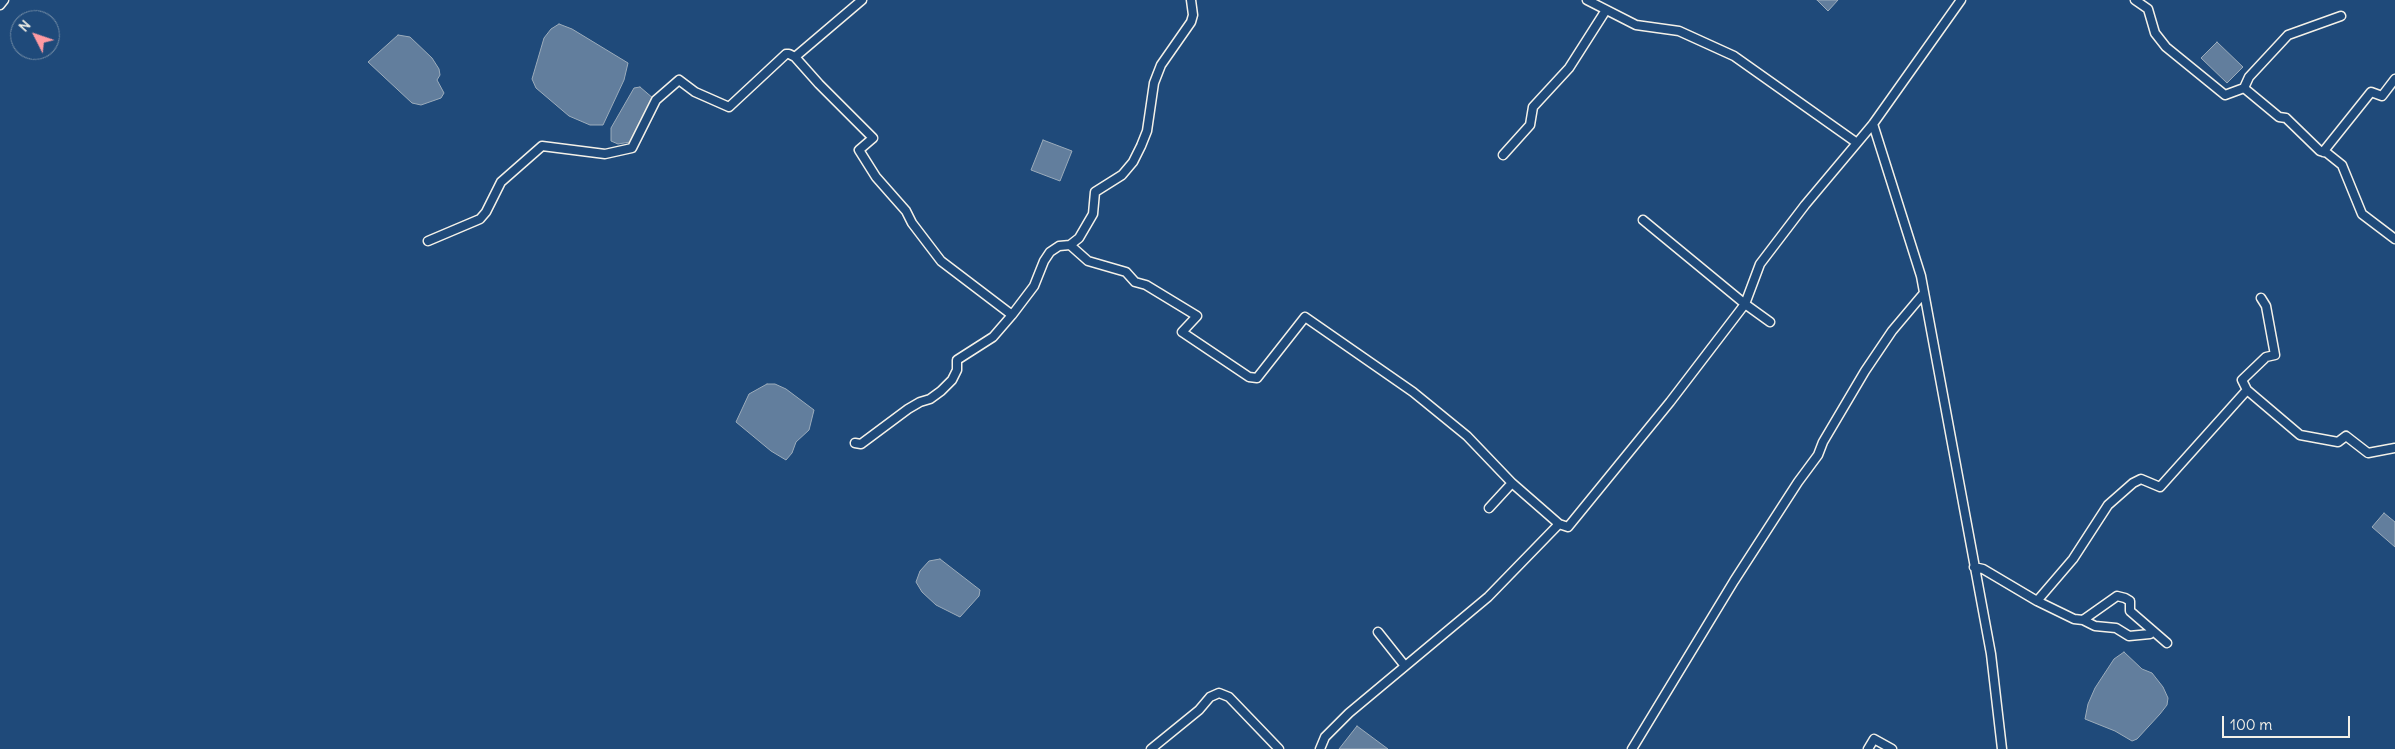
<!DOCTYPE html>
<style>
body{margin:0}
#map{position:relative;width:2395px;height:749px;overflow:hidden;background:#1f4a7a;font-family:Delius,sans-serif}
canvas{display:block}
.north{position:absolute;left:10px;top:10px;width:50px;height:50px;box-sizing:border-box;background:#1f4a7a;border:1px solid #748da6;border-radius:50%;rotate:311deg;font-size:14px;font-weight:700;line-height:20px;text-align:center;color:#f4f1e8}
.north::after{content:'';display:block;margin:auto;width:18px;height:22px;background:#ff9aa2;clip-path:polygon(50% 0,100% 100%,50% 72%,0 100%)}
.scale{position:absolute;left:2222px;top:716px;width:128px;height:22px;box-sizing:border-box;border:2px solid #f4f1e8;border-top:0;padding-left:6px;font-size:15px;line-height:18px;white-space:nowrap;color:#f4f1e8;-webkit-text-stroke:4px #1f4a7a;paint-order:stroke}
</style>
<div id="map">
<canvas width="2395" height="749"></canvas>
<div class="north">N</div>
<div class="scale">100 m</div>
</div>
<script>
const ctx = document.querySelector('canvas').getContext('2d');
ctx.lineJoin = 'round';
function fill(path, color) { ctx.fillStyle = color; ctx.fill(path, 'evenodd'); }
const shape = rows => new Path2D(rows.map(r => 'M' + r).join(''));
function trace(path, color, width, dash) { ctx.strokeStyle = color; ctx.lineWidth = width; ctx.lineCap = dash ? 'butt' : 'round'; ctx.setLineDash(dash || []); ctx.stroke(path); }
const water = shape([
 [1817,0,1838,0,1828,11,1817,0],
 [559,24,572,29,628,63,624,80,603,125,590,125,569,116,536,88,532,79,544,38,551,29,559,24],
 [398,35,410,37,432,58,439,69,440,75,437,80,444,93,441,98,421,105,412,103,368,62,398,35],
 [2217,42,2243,67,2227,83,2201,58,2217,42],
 [640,87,654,99,630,142,618,144,611,141,611,128,634,88,640,87],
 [1043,140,1072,151,1060,181,1031,170,1043,140],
 [767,384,775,384,786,389,814,410,809,430,796,442,792,453,786,460,771,451,736,422,749,394,767,384],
 [2384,513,2395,522,2395,547,2372,527,2384,513],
 [940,559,980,590,979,596,960,617,936,605,922,592,916,582,920,571,929,561,940,559],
 [2124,652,2142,669,2152,673,2163,687,2168,698,2167,705,2160,714,2137,739,2132,741,2115,731,2085,719,2088,704,2095,688,2114,659,2124,652],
 [1357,726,1388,749,1339,749,1357,726]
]);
fill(water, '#627e9d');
trace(water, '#9cacbb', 1);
const street = shape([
 [1587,0,1636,25,1679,31,1734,56,1857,143],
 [2135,0,2148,9,2155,33,2166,47,2225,95,2244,88,2279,117,2286,118,2320,151,2327,153,2342,165,2362,214,2395,239],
 [0,5,4,0],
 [795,57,862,0],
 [2244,88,2249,77,2288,35,2341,16],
 [1873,124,1921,276,1991,654,2002,749],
 [2323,152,2371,92,2382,96,2395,79],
 [1503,155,1530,125,1533,107,1569,68,1606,10],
 [1643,220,1745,304,1770,322],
 [428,241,480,219,486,212,501,182,542,146,605,154,632,148,656,100,679,80,695,92,729,107,786,54,789,54,795,57,819,84,873,138,859,150,876,177,906,211,912,223,941,261,1012,315],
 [1070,245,1088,261,1126,272,1135,282,1146,285,1197,316,1182,332,1249,377,1257,378,1305,317,1413,392,1467,436,1512,483,1559,524,1568,527,1670,402,1745,304,1760,264,1805,205,1873,124,1961,0],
 [2247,390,2300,435,2338,442,2346,436,2368,453,2395,448],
 [855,443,861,444,908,409,920,402,930,399,941,391,952,380,957,370,957,360,993,337,1012,315,1034,286,1044,261,1050,252,1059,246,1070,245,1079,238,1093,214,1095,192,1122,175,1133,162,1141,146,1147,131,1154,83,1161,65,1191,22,1193,15,1191,0],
 [1489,508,1512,483],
 [1974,567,1983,569,2037,601,2073,559,2108,505,2133,483,2141,479,2160,487,2247,390,2242,380,2266,357,2275,355,2266,306,2261,298],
 [2037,601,2074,619,2083,620,2117,596,2125,598,2130,601,2130,611,2167,643],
 [2083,620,2095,626,2116,628,2129,636,2150,634,2152,631],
 [1378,632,1405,666],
 [1151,749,1199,710,1210,697,1219,693,1229,697,1279,749],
 [1320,749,1325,737,1349,713,1488,597,1559,524],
 [1632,749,1734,581,1798,482,1818,455,1823,442,1865,371,1892,331,1924,293],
 [1868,749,1874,739,1892,749]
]);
trace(street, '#f4f1e8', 11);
trace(street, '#1f4a7a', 8);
</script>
